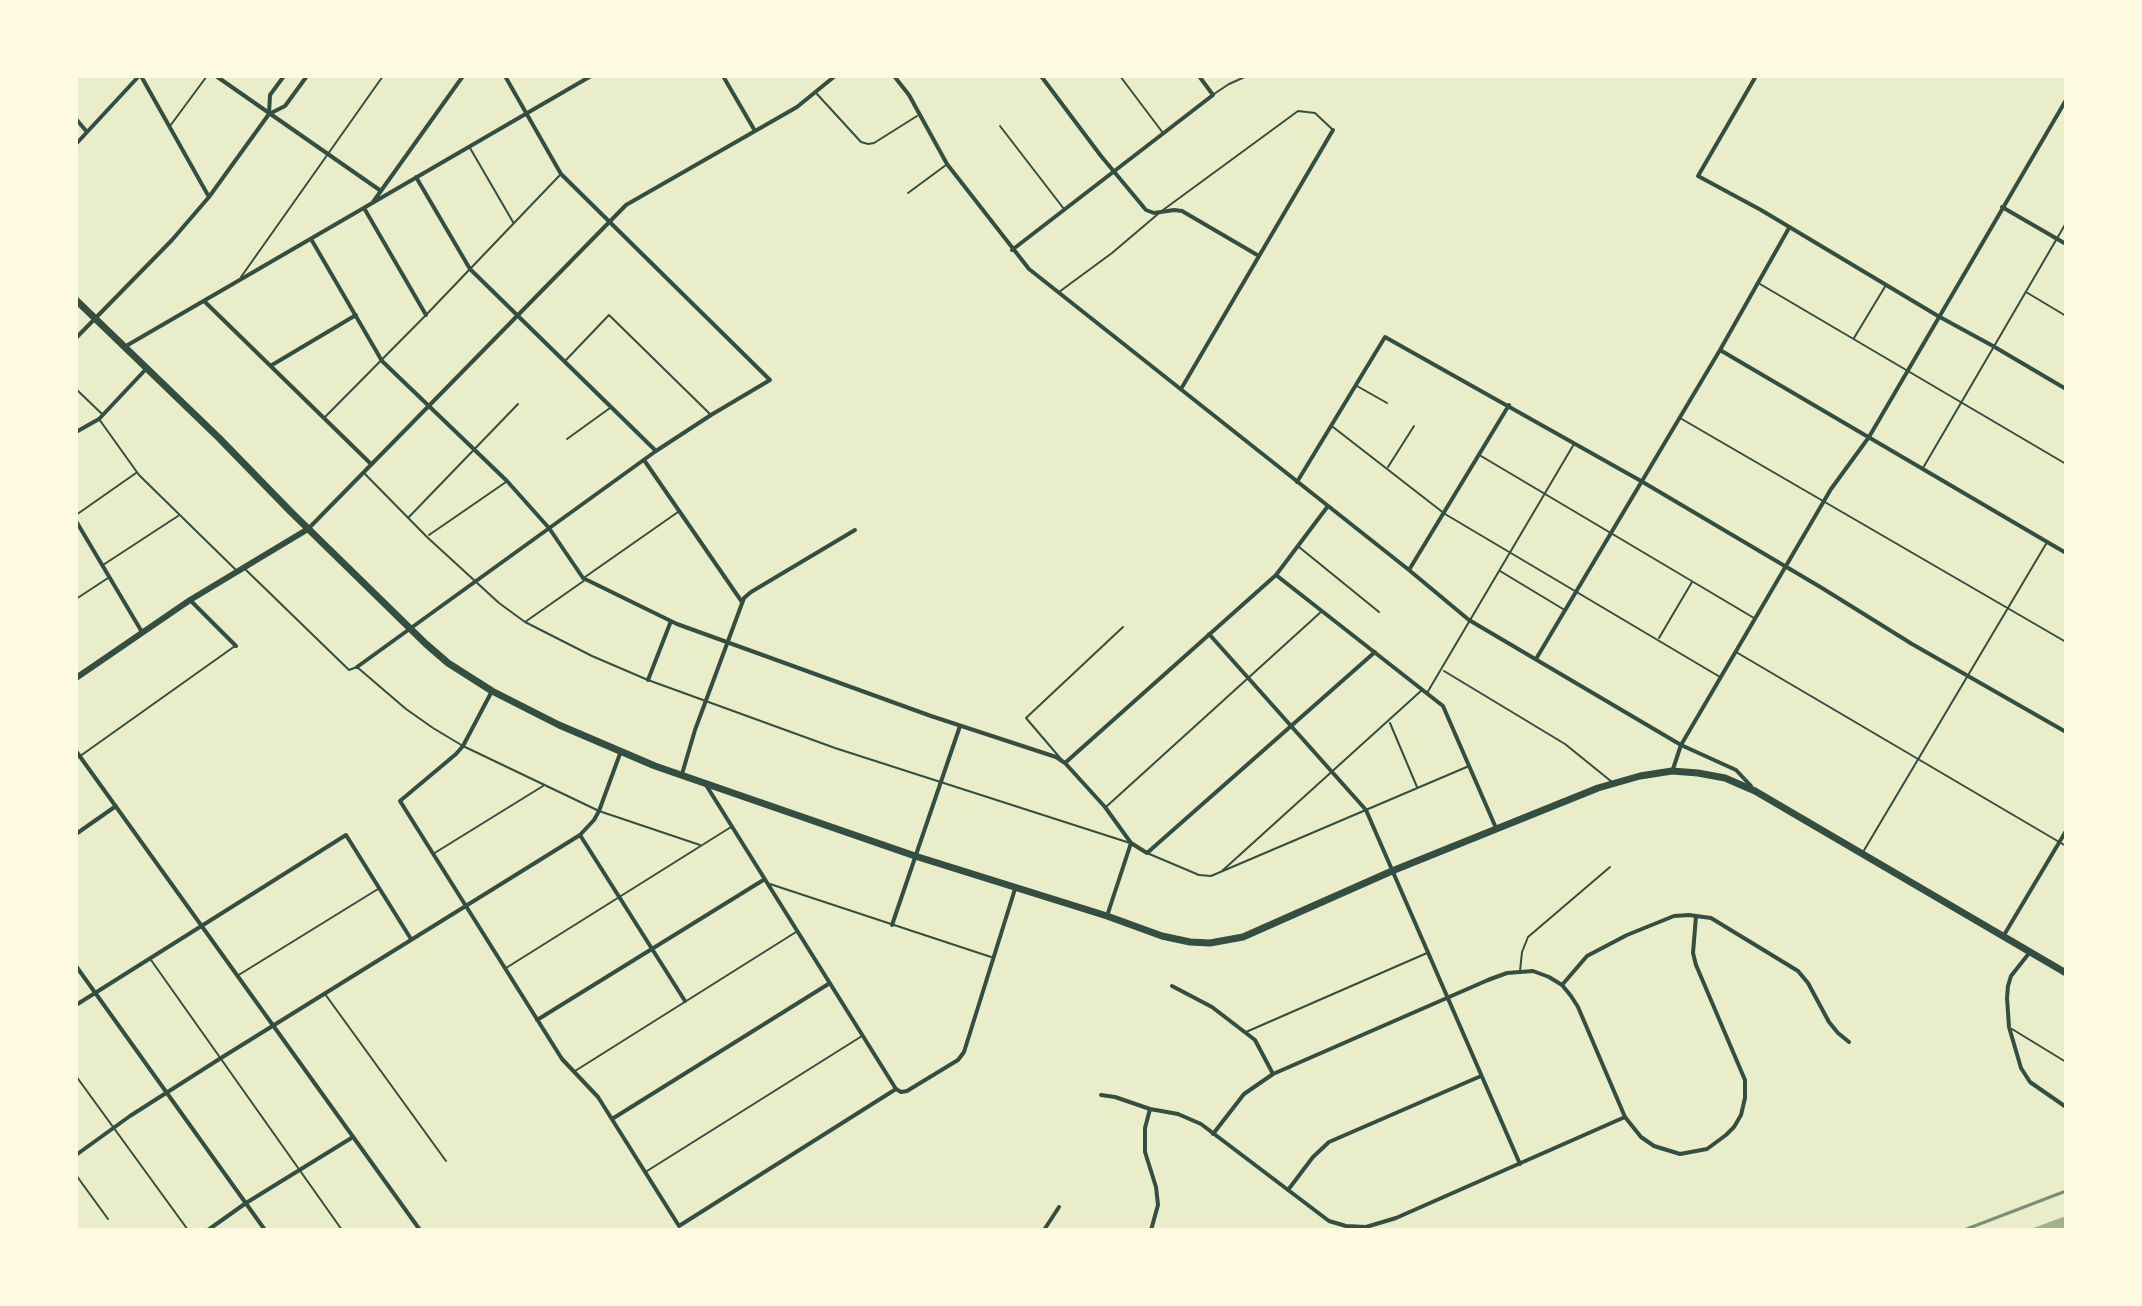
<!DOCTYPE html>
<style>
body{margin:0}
#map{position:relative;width:2142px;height:1306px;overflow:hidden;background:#e9edc9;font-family:"Titillium Web",sans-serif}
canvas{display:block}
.frame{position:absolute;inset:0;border:78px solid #fefae0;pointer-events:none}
</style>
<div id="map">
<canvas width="2142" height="1306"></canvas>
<div class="frame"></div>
</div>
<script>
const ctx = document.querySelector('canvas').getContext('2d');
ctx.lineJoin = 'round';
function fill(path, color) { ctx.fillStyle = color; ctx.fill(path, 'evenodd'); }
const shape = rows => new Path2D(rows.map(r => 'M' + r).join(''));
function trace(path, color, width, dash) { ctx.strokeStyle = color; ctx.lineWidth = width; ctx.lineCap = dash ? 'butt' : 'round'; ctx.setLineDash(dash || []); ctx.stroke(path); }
fill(shape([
 [2066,1216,2066,1230,2028,1230]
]), '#a3b18a');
trace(shape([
 [1120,76,1163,133],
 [817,94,861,142,868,144,874,143,917,116],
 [1214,94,1229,84,1247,76],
 [170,126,207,76],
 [1000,126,1064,209],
 [470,148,513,222],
 [908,193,946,165],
 [1163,210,1298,111,1315,113,1333,130],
 [241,277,383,76],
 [1760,284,2066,464],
 [1059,292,1112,253,1158,214],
 [2026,292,2066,316],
 [1854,338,1886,285],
 [565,361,609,315,710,414],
 [1357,386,1387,403],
 [76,389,102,414],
 [325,417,426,315,560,175],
 [1680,418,2066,642],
 [99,419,139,475,236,570],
 [1333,427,1445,514,1720,677],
 [567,439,610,408],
 [1481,456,1754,618],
 [1388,467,1414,426],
 [1923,468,2066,223],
 [363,472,427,537,499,603,525,622,592,656,648,680,835,748,1130,843],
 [76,515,136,473],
 [408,518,518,404],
 [429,535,506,482],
 [1299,547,1379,612],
 [103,565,178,516],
 [246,570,349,670,357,667,406,709,433,728,463,746,599,811,700,845],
 [1500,571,1563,609],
 [585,577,678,512],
 [76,599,108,578],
 [525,622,585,580],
 [1659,638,1692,582],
 [1736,652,2066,846],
 [1444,671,1565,744,1612,782],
 [1427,693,1574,444],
 [1390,723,1417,787],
 [76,759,235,646],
 [1061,759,1026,718,1123,627],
 [1107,806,1322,611],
 [1863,852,2046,544],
 [1147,853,1199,875,1211,876,1469,766],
 [433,854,543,786],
 [1222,871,1422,690],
 [770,884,991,957],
 [151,960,342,1230],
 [506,968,731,827],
 [1520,971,1522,952,1528,937,1610,867],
 [237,976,378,889],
 [325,994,446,1161],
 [2012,1029,2066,1062],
 [1246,1032,1427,953],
 [575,1071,796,932],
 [76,1076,188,1230],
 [647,1171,862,1036],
 [76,1175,108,1219]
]), '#344e41', 2);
trace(shape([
 [141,76,209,197],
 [216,76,381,191],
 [723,76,755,131],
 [894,76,909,95,947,164,1029,269,1409,570,1469,620,1681,745,1736,770,1751,786],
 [1041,76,1101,156,1146,210,1154,213,1174,210,1182,211,1259,256],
 [1756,76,1698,176,1761,210,1938,316,1993,346,2066,389],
 [269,114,270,95,284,76],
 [76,119,87,132],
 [76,144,139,76],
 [416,177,470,269,656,451],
 [373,202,463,76],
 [2002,207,2066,244],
 [364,208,426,315],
 [311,239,382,361,507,481,549,528,583,578,677,624,931,716,1056,757,1065,763,1105,807,1131,843,1147,853,1375,652],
 [1012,250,1213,95,1199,76],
 [204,301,371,464],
 [76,338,172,240,209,197,269,114,285,106,307,76],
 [126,346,591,76],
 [1720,350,2066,553],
 [272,365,356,315],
 [1181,389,1333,130],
 [76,432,99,419,147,368],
 [644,460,742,602],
 [1297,482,1385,337,1641,481,1822,588,1912,644,2066,732],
 [76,521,142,632],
 [308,529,626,205,797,107,835,76],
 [1409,570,1509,405],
 [1276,575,1443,706,1496,828],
 [190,600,236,646],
 [1209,634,1366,810,1520,1164],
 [1536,659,1720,350,1789,228],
 [357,667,656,451,711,415,770,380,561,174,505,76],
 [648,680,671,621],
 [492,691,463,746,456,754,400,801,562,1059,598,1097,679,1226,896,1089,901,1092,907,1091,958,1060,964,1052,1015,889],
 [76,751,420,1230],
 [1065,763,1276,575,1328,506],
 [1673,769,1681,745,1831,489,1869,437,2066,100],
 [682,774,695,730,744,598,751,592,855,530],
 [706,785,896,1089],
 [76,834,116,806],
 [580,835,685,1001],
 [1107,916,1131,843],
 [892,925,960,726],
 [2004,935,2066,831],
 [2030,952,2011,976,2008,986,2007,998,2009,1027,2021,1068,2030,1082,2066,1107],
 [76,966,265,1230],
 [1562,985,1587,956,1627,935,1674,916,1689,915,1711,918,1798,971,1808,983,1829,1022,1838,1033,1849,1042],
 [1172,986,1212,1007,1255,1040,1273,1074],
 [76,1005,346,835,411,939],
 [537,1020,765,879],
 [1101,1095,1115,1097,1150,1109,1178,1114,1201,1124,1329,1221,1346,1226,1366,1227,1396,1218,1625,1117],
 [1150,1109,1145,1128,1145,1152,1156,1187,1158,1205,1151,1230],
 [612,1119,830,983],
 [1213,1134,1244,1094,1273,1074,1488,980,1507,973,1533,971,1549,977,1562,985,1571,996,1578,1007,1625,1117,1641,1137,1654,1146,1680,1154,1707,1149,1726,1135,1734,1127,1741,1115,1745,1098,1745,1080,1696,965,1693,953,1696,916],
 [76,1155,130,1116,221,1058,580,835,594,820,599,811,621,751],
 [1288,1190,1313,1157,1329,1142,1481,1076],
 [208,1230,246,1203,353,1137],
 [1044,1230,1059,1207]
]), '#344e41', 4);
trace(shape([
 [76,678,190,600,308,529]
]), '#344e41', 6);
trace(shape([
 [76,300,219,438,290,511,426,644,448,663,492,691,559,725,655,766,915,856,1107,916,1162,936,1190,942,1210,943,1243,937,1392,871,1598,788,1640,776,1672,771,1698,773,1725,778,1755,791,2066,973]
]), '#344e41', 7);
trace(shape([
 [1964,1230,2066,1191]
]), '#7c8e77', 3);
</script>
